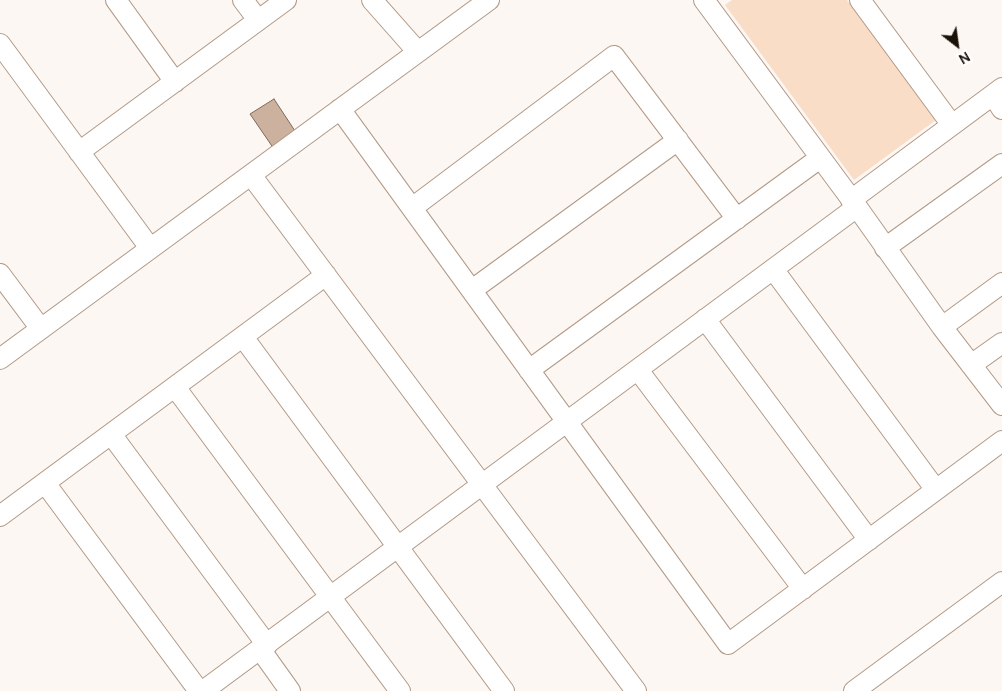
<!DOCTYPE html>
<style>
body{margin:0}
#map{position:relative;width:1002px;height:691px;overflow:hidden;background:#fdf7f3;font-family:Manrope,sans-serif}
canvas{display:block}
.north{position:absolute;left:932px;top:20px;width:50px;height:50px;-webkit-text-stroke:4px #fff;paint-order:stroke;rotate:150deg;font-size:14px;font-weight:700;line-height:20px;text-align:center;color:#1a1109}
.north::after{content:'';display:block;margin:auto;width:18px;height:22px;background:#1a1109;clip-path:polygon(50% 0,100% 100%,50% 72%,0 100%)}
</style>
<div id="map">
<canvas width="1002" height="691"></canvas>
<div class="north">N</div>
</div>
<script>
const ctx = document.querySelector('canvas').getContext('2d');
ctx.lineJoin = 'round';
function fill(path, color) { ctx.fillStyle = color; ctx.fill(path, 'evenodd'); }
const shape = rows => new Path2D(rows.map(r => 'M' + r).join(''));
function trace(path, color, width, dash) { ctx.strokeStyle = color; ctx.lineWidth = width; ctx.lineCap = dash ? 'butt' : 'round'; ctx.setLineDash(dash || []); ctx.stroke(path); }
fill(shape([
 [732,0,847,0,936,120,854,180,725,5]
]), '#f9ddc7');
const building = shape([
 [274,99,297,134,274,149,250,114,274,99]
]);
fill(building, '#ccb29e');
trace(building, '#806856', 1);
const street = shape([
 [116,0,175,82],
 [243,0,258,20],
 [372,0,418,52],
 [704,0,857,207,942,327,1002,405],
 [860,0,952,125],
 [0,44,150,248],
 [993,95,1002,109],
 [340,109,728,644,1002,441],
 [79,152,286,0],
 [251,175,636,691],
 [851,200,1002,88],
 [412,208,614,56,737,219],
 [885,248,1002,164],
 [773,269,936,490],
 [0,274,41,329],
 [472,290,678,140],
 [705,319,869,540],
 [942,327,1002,283],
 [243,337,504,691],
 [0,359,489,0],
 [971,365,1002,343],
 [529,370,820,158],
 [638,370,803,589],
 [175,387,400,691],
 [111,434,267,645],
 [45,483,199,691],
 [0,516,326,275],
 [260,649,290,691],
 [203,691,857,207],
 [854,691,1002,582]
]);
trace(street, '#b29986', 22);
trace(street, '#fff', 20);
</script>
